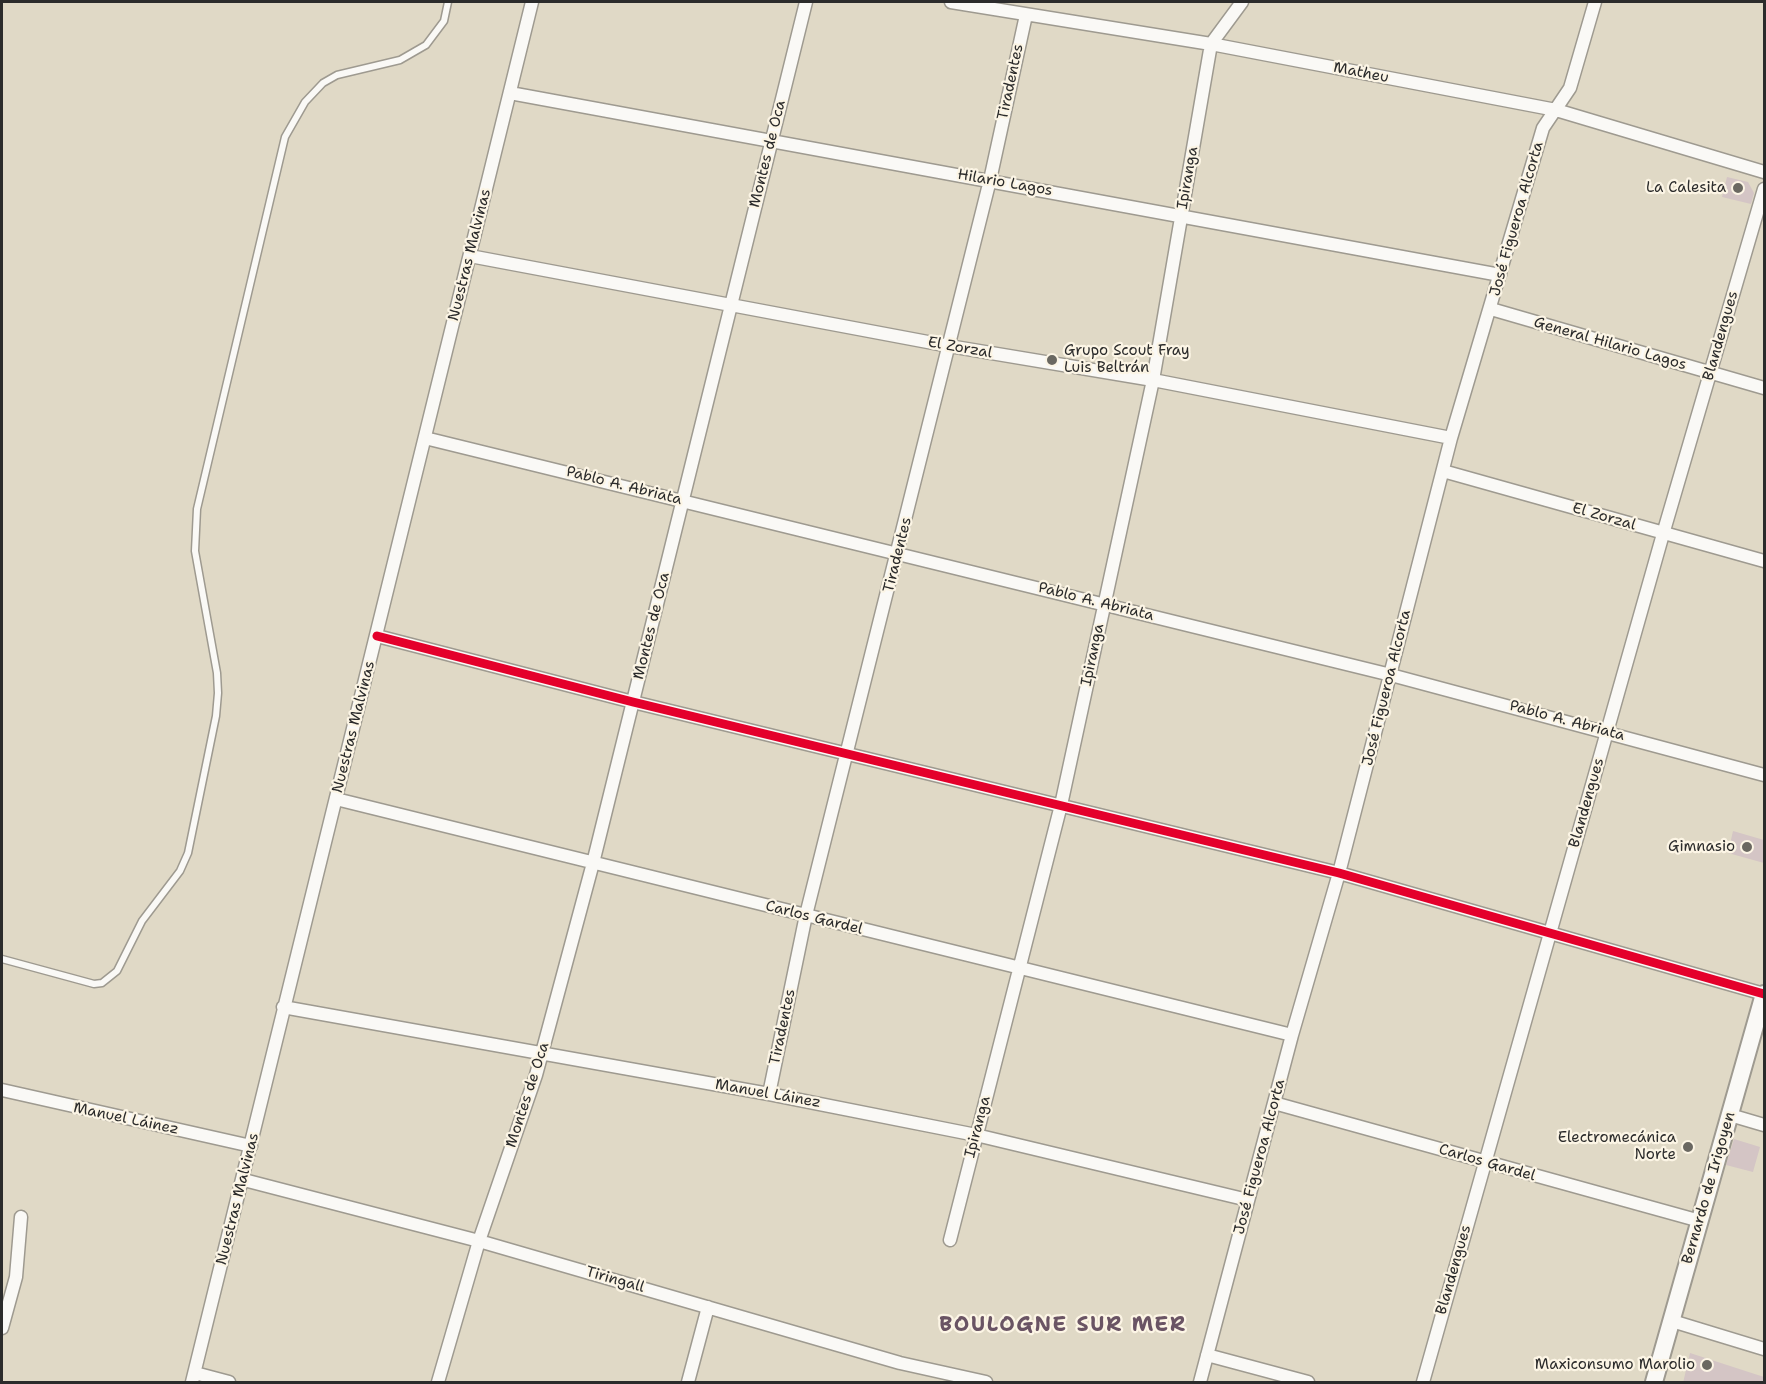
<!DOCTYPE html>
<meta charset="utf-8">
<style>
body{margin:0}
#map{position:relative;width:1766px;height:1384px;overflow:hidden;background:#e0d9c6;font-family:"Shantell Sans",sans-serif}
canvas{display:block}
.frame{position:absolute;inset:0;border:3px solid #2b2b2b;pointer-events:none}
</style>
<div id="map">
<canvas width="1766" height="1384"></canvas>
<div class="frame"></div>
</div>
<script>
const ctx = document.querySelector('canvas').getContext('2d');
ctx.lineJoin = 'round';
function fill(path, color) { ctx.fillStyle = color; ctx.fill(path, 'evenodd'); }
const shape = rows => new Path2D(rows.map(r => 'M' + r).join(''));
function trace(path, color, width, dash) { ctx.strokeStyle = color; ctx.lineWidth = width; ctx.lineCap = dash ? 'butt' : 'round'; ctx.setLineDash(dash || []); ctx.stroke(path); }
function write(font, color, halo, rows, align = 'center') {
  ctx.font = font + ' "Shantell Sans",sans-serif'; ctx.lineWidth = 4.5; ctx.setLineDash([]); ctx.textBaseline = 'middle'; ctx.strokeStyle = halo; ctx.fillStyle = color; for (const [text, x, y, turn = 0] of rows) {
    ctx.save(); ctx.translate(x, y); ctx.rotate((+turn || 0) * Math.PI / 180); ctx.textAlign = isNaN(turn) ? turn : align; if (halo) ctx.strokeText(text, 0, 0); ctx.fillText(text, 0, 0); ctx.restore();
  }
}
fill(shape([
 [1727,177,1748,182,1754,193,1751,204,1722,197],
 [1733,831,1764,840,1764,863,1728,853],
 [1734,1139,1760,1147,1753,1172,1726,1165],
 [1690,1353,1764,1377,1764,1383,1683,1383]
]), '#d4c5c5');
const service = shape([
 [2,959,94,984,102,983,117,971,142,921,180,871,188,853,216,716,218,693,217,673,195,551,197,509,285,137,305,102,323,83,337,75,400,60,426,45,444,21,448,2]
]);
const minor = shape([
 [951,2,1211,44,1556,110,1764,172],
 [510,93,1500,275],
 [470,256,949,346,1153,380,1451,438],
 [1491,309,1764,388],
 [425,438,1391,675,1764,775],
 [1443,471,1764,561],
 [377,636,633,702,1339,873,1764,994],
 [336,799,1292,1035],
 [283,1007,769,1094,976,1135,1248,1200],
 [2,1090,251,1146],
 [769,1094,806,915,990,180,1026,15],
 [1274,1103,1700,1221],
 [1730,1115,1764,1125],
 [244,1180,479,1241,900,1363,986,1382],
 [950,1240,1061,805,1153,380,1211,44,1242,2],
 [1672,1321,1764,1349],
 [2,1328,16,1277,21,1217],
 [1207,1355,1308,1382],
 [195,1373,229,1382],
 [192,1382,532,2],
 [438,1382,479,1241,536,1075,593,863,806,2],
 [688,1382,708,1307],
 [1200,1382,1292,1035,1339,873,1451,438,1543,128,1570,88,1595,2],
 [1423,1382,1663,534,1764,189]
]);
const tertiary = shape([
 [1654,1382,1764,994]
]);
trace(service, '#9e9a90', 9);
trace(minor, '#9e9a90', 15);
trace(tertiary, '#9e9a90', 20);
trace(service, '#faf9f6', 6);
trace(minor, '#faf9f6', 12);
trace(tertiary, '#faf9f6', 16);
trace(shape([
 [377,636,633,702,1339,873,1764,994]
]), '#e4002b', 9);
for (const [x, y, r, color] of [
 [1738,188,6,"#6a6861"],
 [1052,360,6,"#6a6861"],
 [1747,847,6,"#6a6861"],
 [1688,1147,6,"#6a6861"],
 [1707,1365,6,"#6a6861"]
]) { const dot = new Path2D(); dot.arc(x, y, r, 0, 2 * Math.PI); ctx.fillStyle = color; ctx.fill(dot); trace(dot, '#fcf5e5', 2); }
write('15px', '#2b2b2b', '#fcf5e5', [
 ["Matheu",1361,73,11],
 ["Tiradentes",1011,82,-78],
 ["Montes de Oca",768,154,-76],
 ["Ipiranga",1188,178,-80],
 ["Hilario Lagos",1005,183,10],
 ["José Figueroa Alcorta",1517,219,-74],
 ["Nuestras Malvinas",470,255,-76],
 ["Blandengues",1721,336,-74],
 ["General Hilario Lagos",1610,344,16],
 ["El Zorzal",960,348,10],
 ["Pablo A. Abriata",624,486,14],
 ["El Zorzal",1604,517,16],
 ["Tiradentes",898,555,-76],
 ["Pablo A. Abriata",1096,602,14],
 ["Montes de Oca",652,626,-76],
 ["Ipiranga",1093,655,-78],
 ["José Figueroa Alcorta",1387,688,-76],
 ["Pablo A. Abriata",1567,721,15],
 ["Nuestras Malvinas",354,727,-76],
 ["Blandengues",1587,803,-74],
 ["Carlos Gardel",814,918,14],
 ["Tiradentes",783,1027,-78],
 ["Manuel Láinez",768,1094,10],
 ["Montes de Oca",528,1095,-72],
 ["Manuel Láinez",126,1119,12],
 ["Ipiranga",978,1127,-75],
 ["José Figueroa Alcorta",1260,1157,-75],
 ["Carlos Gardel",1487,1163,16],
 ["Bernardo de Irigoyen",1709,1188,-74],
 ["Nuestras Malvinas",238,1199,-76],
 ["Blandengues",1454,1270,-74],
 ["Tiringall",615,1280,16]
]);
write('15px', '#2b2b2b', '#fcf5e5', [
 ["La Calesita",1726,188],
 ["Grupo Scout Fray",1064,351,"left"],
 ["Luis Beltrán",1064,368,"left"],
 ["Gimnasio",1735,847],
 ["Electromecánica",1676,1138],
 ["Norte",1676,1155],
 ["Maxiconsumo Marolio",1695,1365]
], 'right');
ctx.letterSpacing = '1.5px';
write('bold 21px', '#6a5464', '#fcf5e5', [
 ["BOULOGNE SUR MER",1063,1326]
]);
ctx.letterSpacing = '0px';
</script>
